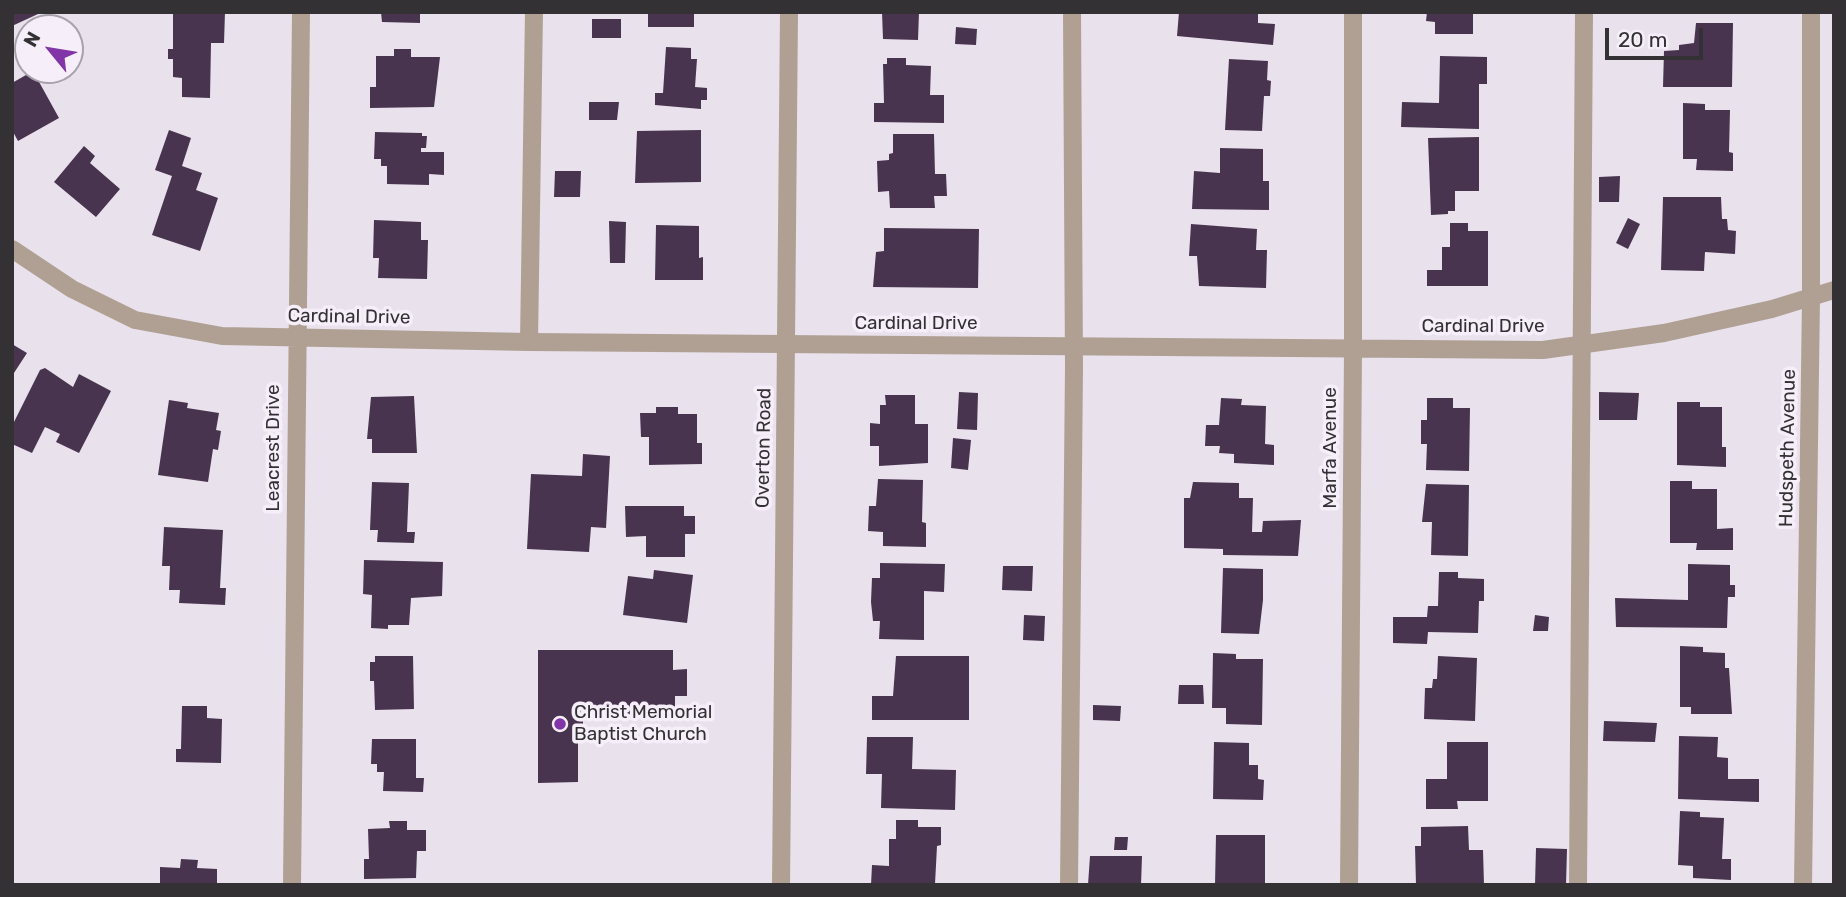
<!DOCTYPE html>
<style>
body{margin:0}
#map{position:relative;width:1846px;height:897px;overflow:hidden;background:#e9e1ec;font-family:Rubik,sans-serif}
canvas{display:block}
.frame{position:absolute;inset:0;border:14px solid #343135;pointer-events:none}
.north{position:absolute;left:14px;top:14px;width:70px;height:70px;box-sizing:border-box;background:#f6eef9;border:2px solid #a8a2ab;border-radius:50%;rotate:300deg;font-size:19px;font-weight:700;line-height:28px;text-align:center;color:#343135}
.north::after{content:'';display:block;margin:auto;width:24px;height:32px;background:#8135a6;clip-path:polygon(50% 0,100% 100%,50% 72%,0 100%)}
.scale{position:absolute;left:1605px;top:28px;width:98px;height:32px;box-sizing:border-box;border:4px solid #343135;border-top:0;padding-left:9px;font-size:21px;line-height:24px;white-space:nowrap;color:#343135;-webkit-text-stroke:5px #f6eef9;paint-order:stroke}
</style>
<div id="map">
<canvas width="1846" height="897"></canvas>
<div class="frame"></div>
<div class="north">N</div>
<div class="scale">20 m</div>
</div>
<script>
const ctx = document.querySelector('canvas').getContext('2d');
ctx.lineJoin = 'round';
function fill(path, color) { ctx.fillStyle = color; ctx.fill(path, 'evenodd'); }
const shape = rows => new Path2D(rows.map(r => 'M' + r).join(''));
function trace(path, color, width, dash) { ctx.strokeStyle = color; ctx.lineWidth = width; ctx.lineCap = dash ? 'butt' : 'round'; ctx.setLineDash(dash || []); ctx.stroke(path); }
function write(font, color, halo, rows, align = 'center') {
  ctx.font = font + ' Rubik,sans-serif'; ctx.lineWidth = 7; ctx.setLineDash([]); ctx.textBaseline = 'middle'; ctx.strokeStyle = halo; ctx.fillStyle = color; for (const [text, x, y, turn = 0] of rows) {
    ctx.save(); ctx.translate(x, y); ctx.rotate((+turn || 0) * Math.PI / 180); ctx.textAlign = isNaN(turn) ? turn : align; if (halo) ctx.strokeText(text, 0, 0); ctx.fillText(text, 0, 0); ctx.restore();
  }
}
fill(shape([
 [12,12,37,12,38,14,12,26],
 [173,12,225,12,224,43,211,43,210,98,182,97,182,78,173,77,173,59,168,59,168,49,173,49],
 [381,12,420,12,420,23,382,22],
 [648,12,694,12,694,27,648,27],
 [882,12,919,12,918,40,883,39],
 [1179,12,1258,12,1258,23,1275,24,1273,45,1177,36],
 [1427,12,1473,12,1473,34,1435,34,1435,22,1426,21],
 [592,19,621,19,621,38,592,38],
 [1696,23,1733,23,1732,87,1663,87,1664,51,1679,50,1679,45,1694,43],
 [956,27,977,29,976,45,955,44],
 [666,47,691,48,691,59,697,59,695,87,707,88,707,100,701,100,701,109,655,105,655,93,663,93],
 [394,49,411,49,411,57,440,57,434,107,370,108,370,87,376,87,376,56,394,56],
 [1440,56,1487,57,1487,84,1479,84,1479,129,1401,127,1402,102,1439,103],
 [887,58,906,58,906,65,931,66,930,95,944,95,944,123,874,122,874,103,884,103,883,64,887,64],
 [1229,59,1268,61,1267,80,1271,81,1270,96,1264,96,1262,131,1225,130],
 [33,71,59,118,18,141,12,130,12,83],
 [589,102,619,102,617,120,589,120],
 [1683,103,1705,104,1705,110,1730,110,1729,152,1733,153,1733,171,1696,170,1697,159,1683,159],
 [169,130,191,138,182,166,202,173,196,190,218,198,200,251,152,235,172,176,155,170],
 [701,130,701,182,635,183,637,131],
 [375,132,422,133,422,136,427,136,426,148,421,148,421,152,444,152,444,175,429,174,429,185,387,184,387,166,381,166,381,159,374,159],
 [893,134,934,134,935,174,946,174,947,196,934,196,935,208,890,208,889,191,878,192,877,161,889,160,889,154,893,153],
 [1479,137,1479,191,1455,191,1455,211,1448,211,1448,214,1431,215,1428,138],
 [84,146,95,156,90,163,120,189,96,217,54,182],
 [1220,148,1263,149,1263,181,1269,181,1269,210,1192,209,1194,171,1220,173],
 [555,171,581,171,580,197,554,197],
 [1620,176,1619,202,1599,202,1599,177],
 [1663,197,1721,197,1722,219,1727,219,1728,230,1736,231,1735,254,1705,252,1704,271,1661,270],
 [1628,218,1640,224,1628,249,1616,243],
 [374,220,421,222,421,240,428,240,427,279,378,278,379,258,373,258],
 [609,221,626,222,625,263,610,263],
 [1450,223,1468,223,1468,231,1488,231,1488,286,1427,286,1427,270,1442,270,1442,247,1450,247],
 [1191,224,1257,229,1256,250,1267,250,1266,288,1199,286,1197,256,1189,256],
 [656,225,699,226,699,258,703,257,703,280,655,280],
 [884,228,979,229,978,288,873,287,876,252,884,251],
 [12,344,27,353,12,376],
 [45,368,73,387,79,374,111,391,79,453,56,442,60,434,45,427,32,453,12,444,12,426,40,370],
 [959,392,978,393,977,430,957,429],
 [1599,392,1639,393,1637,420,1599,420],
 [885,395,915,395,915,424,928,424,928,463,879,466,879,446,870,446,870,423,880,424,880,405,886,405],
 [414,396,417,453,372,453,372,439,367,439,371,397],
 [1221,398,1242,399,1241,405,1266,406,1265,444,1274,445,1274,465,1234,463,1234,454,1219,453,1220,446,1205,446,1206,425,1219,425],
 [1427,398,1453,398,1453,408,1470,408,1469,471,1426,470,1427,444,1421,444,1421,420,1427,420],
 [169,400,188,403,187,408,219,413,216,430,221,431,218,450,213,449,208,482,158,475],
 [1677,402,1700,402,1700,407,1722,407,1722,447,1726,447,1726,467,1677,465],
 [656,407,678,407,678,414,697,414,697,443,702,443,702,464,649,465,649,437,641,437,640,413,656,413],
 [953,438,971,440,968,470,951,468],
 [583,454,610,456,606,528,591,527,589,552,527,549,531,474,582,476],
 [878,479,923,480,922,522,926,523,926,547,883,546,883,532,868,531,869,506,876,506],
 [1670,481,1692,481,1692,489,1717,489,1717,529,1733,528,1733,550,1696,550,1697,543,1670,543],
 [372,482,409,483,407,532,415,532,414,543,377,542,378,530,370,530],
 [1193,482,1239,483,1239,498,1253,498,1252,532,1262,532,1263,521,1301,520,1298,556,1223,555,1223,549,1184,548,1184,498,1190,498],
 [1426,484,1469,485,1468,556,1431,555,1432,522,1422,522],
 [625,506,684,506,684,516,695,516,695,534,685,534,685,557,646,557,646,536,626,537],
 [164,527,223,530,220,588,226,588,225,605,179,603,180,590,169,590,170,566,162,566],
 [364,560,443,562,442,596,411,598,409,625,388,625,388,629,371,628,372,595,363,594],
 [880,563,945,564,944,592,924,591,924,640,879,639,880,621,873,621,871,602,872,578,880,578],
 [1688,564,1730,565,1730,585,1735,585,1735,597,1728,597,1727,628,1616,627,1615,598,1688,600],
 [1003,566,1033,566,1032,591,1002,590],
 [1223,568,1263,569,1263,600,1259,634,1221,633],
 [654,570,693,575,687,623,623,615,628,576,653,579],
 [1439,572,1458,572,1458,578,1484,579,1484,601,1479,601,1478,633,1428,632,1427,644,1393,643,1393,617,1427,617,1428,606,1438,606],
 [1024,615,1045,616,1044,641,1023,640],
 [1535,615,1549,617,1548,631,1533,631],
 [1680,646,1703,647,1703,652,1725,653,1725,668,1729,668,1732,714,1691,714,1691,707,1680,707],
 [538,650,673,650,673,670,687,669,687,696,675,696,675,714,583,715,583,732,578,732,578,782,538,783],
 [1213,653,1236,654,1236,659,1263,659,1262,725,1226,724,1226,708,1212,708],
 [375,656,413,656,414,709,375,710,374,681,370,681,370,662,375,662],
 [896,656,969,656,969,720,872,720,872,696,893,696],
 [1438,656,1477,658,1475,721,1424,719,1425,688,1432,688,1433,679,1437,679],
 [1179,685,1203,685,1204,704,1178,704],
 [1093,705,1121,706,1120,721,1093,720],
 [182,706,207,706,207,718,222,719,221,763,176,762,176,749,181,749],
 [1604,721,1657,723,1655,742,1603,741],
 [1679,736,1718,737,1717,757,1728,758,1728,779,1759,779,1759,802,1678,799],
 [867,737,913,737,912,769,956,770,955,810,881,808,882,774,866,774],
 [372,739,416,739,416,778,424,778,423,792,383,791,384,772,377,772,377,764,371,764],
 [1214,742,1249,743,1249,765,1258,765,1258,779,1264,780,1263,800,1213,799],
 [1447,742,1488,742,1488,801,1457,801,1458,809,1426,809,1426,779,1447,779],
 [1680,811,1700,812,1700,817,1724,818,1722,859,1731,859,1731,880,1693,878,1693,866,1678,865],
 [896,820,918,820,918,827,941,827,941,845,937,846,935,884,871,885,872,865,889,866,889,839,896,839],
 [389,821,407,821,407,830,426,830,426,851,417,851,416,878,364,879,364,859,369,859,368,829,390,828],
 [1468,826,1469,850,1483,850,1484,885,1416,885,1415,846,1421,846,1421,827],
 [1216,835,1265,835,1265,885,1215,885],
 [1115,837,1128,837,1127,850,1114,850],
 [1536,848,1567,849,1566,885,1535,885],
 [1090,856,1142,856,1141,885,1088,885],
 [181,859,198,860,197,868,217,869,217,885,160,885,160,867,180,868]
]), '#493450');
trace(shape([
 [529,342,534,12],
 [1069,885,1074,367,1072,12],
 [1578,885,1584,12]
]), '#afa093', 18);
trace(shape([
 [12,249,72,289,135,320,222,336,529,342,1543,350,1664,333,1772,309,1834,290],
 [292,885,301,12],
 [1349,885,1353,349,1353,12],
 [1803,885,1811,298,1811,12]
]), '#afa093', 18);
trace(shape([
 [781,885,789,12]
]), '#afa093', 18);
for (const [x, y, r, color] of [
 [560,724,7,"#8135a6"]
]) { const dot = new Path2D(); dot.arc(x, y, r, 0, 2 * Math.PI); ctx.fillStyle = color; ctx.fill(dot); trace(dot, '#f6eef9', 2.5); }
write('19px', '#343135', '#f6eef9', [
 ["Cardinal Drive",349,317,1],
 ["Cardinal Drive",916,324],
 ["Cardinal Drive",1483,327],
 ["Leacrest Drive",274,448,-90],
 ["Overton Road",764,448,-89],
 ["Marfa Avenue",1331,448,-90],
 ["Hudspeth Avenue",1788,448,-89]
]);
write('19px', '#343135', '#f6eef9', [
 ["Christ Memorial",574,713],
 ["Baptist Church",574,735]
], 'left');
</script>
